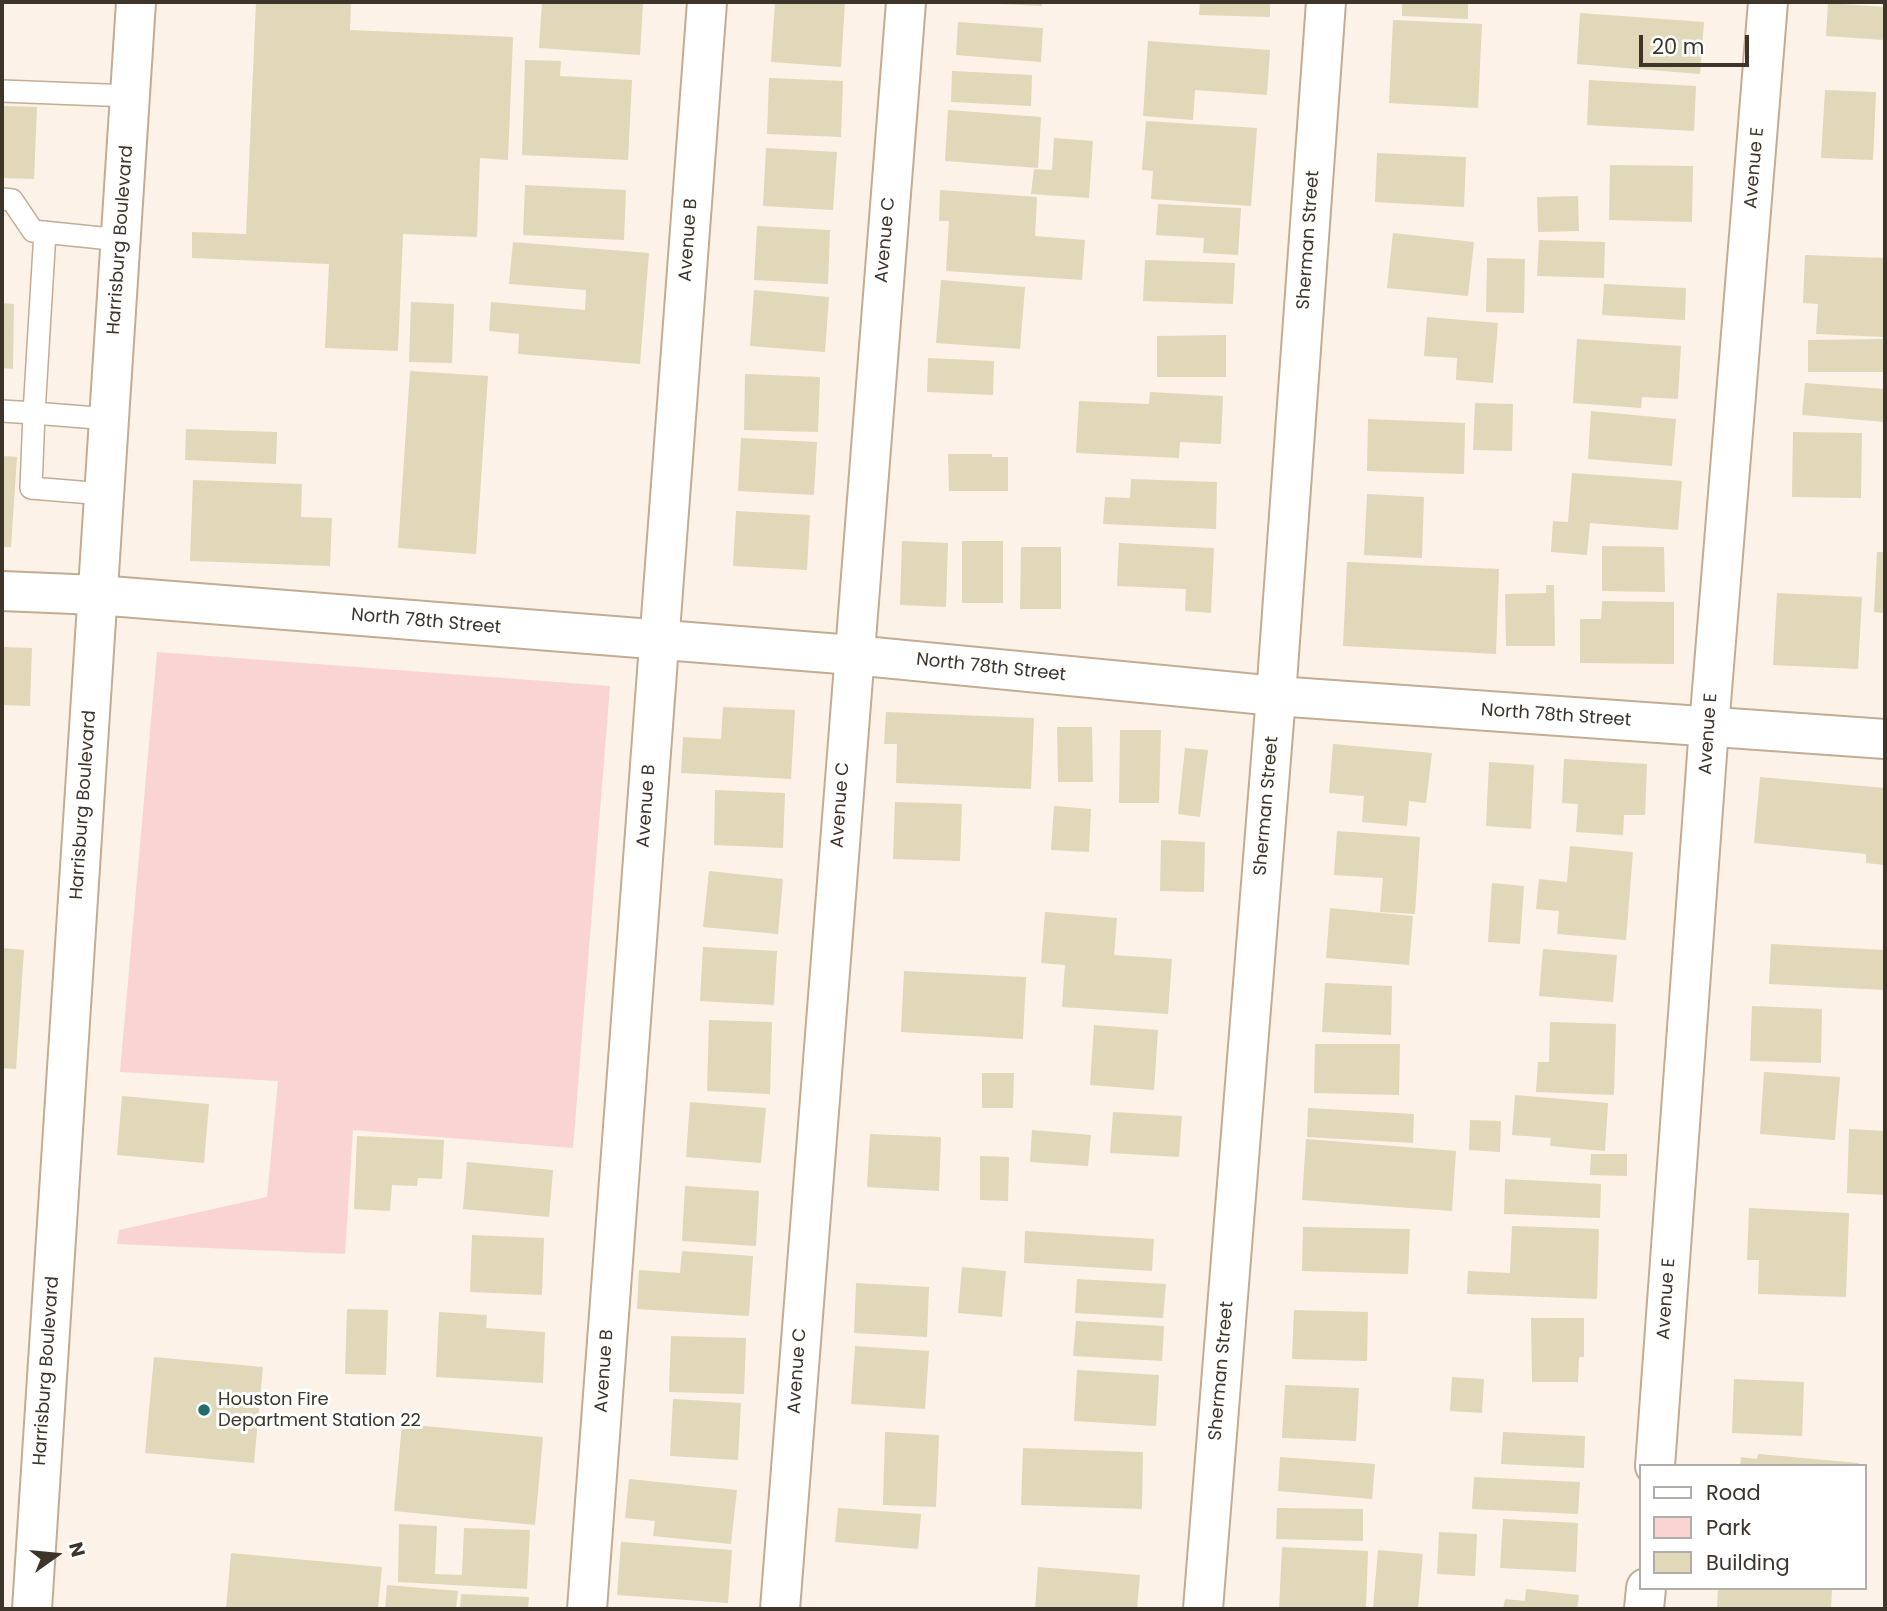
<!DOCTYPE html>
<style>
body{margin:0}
#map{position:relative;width:1887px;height:1611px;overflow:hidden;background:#fcf2e8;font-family:Poppins,sans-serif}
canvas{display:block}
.frame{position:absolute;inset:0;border:4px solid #3d342a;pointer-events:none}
.legend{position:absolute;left:1639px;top:1464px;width:228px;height:126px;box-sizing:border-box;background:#fff;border:2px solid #b1aeaa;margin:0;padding:9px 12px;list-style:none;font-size:21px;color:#3d342a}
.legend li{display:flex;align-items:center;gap:14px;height:35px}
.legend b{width:35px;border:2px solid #b1aeaa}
.north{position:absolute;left:21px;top:1520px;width:70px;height:70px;-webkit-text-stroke:5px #fff;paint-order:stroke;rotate:75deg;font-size:19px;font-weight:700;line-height:28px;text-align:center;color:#3d342a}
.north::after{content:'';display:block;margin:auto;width:24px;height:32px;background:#3d342a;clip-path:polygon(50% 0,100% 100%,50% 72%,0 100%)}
.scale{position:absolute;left:1639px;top:35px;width:110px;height:32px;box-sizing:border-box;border:4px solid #3d342a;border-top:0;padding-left:9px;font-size:21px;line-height:24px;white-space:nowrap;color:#3d342a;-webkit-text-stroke:5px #fff;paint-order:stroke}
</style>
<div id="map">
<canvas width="1887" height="1611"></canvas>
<div class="frame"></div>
<ul class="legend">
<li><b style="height:9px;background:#fff"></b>Road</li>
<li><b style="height:19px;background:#f9d4d3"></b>Park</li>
<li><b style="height:19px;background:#e0d8b8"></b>Building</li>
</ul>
<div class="north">N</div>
<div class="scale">20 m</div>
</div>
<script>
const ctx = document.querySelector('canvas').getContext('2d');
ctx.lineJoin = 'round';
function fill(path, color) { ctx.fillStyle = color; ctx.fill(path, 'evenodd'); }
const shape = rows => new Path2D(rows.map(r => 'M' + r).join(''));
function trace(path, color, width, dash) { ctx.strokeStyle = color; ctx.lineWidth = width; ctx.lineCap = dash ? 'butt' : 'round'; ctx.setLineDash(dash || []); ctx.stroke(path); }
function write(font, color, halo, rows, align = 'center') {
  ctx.font = font + ' Poppins,sans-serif'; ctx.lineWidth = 6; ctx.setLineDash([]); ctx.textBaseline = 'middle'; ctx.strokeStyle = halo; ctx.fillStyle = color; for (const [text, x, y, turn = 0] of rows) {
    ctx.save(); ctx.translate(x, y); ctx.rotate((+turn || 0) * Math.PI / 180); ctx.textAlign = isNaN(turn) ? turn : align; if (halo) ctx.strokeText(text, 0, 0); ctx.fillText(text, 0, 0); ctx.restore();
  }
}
fill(shape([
 [157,652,610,686,573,1148,353,1130,345,1254,117,1244,119,1230,267,1197,278,1081,120,1072]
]), '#f9d4d3');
fill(shape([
 [256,2,351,2,350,30,513,37,508,160,480,158,477,237,403,234,398,351,325,348,329,264,192,258,192,232,246,234],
 [542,2,643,4,640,55,539,48],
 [775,2,845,2,841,67,771,62],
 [1001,2,1042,2,1042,6,1001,4],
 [1200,2,1270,2,1270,17,1199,15],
 [1402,2,1468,2,1468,19,1402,16],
 [1828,3,1885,7,1885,40,1826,36],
 [1580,13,1704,22,1700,74,1577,64],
 [1393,20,1482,24,1478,108,1389,103],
 [958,22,1043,28,1041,62,956,55],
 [1148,41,1270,50,1267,95,1195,90,1193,120,1143,116],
 [525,60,561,61,560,76,632,80,628,160,522,155],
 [952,71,1032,75,1031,106,951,102],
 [769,78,843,81,841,137,767,134],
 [1589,80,1696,86,1694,131,1587,125],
 [1825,90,1876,92,1873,160,1821,158],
 [2,106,37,107,34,179,2,178],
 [948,110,1041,117,1038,168,945,161],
 [1146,121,1257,128,1251,206,1151,199,1153,171,1142,170],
 [1054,138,1093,141,1089,198,1031,194,1034,169,1052,170],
 [766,148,837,152,833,210,763,206],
 [1377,153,1466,157,1464,207,1375,202],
 [1610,165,1693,166,1692,222,1609,220],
 [525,185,626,190,624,240,523,235],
 [940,190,1037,197,1035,236,1085,240,1082,280,946,271,949,221,939,221],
 [1578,196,1579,231,1538,232,1537,197],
 [1158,204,1241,208,1238,255,1203,253,1204,238,1156,235],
 [757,226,830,230,828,284,754,280],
 [1393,233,1474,242,1468,296,1387,288],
 [1539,240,1605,242,1604,278,1537,276],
 [513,242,649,253,640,364,518,354,519,334,489,331,491,302,585,310,586,290,509,284],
 [1805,255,1885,258,1885,337,1816,334,1818,304,1803,303],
 [1487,258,1525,259,1524,313,1486,312],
 [1145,260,1235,263,1233,304,1143,301],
 [941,280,1025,287,1020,349,936,343],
 [1604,284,1686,288,1685,320,1602,315],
 [754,290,829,297,825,352,750,346],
 [411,302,454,304,452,363,409,362],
 [2,303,14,304,13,369,2,368],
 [1427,317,1498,323,1493,383,1456,380,1457,358,1424,356],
 [1226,335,1226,377,1157,377,1157,336],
 [1577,339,1681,346,1678,399,1642,397,1641,408,1573,403],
 [1885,339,1885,372,1808,372,1808,340],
 [928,358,994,361,993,395,927,392],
 [410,371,488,376,476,554,398,548],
 [745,374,820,377,818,432,744,430],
 [1805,383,1885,389,1885,422,1802,415],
 [1150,392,1223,396,1221,444,1180,442,1179,458,1076,453,1079,401,1149,404],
 [1475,403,1513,404,1512,451,1473,450],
 [1591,411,1676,419,1672,466,1588,459],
 [1368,419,1465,423,1464,474,1367,471],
 [186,429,277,432,276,464,185,460],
 [1793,432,1862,433,1861,498,1792,497],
 [741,438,817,442,814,495,738,491],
 [948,454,992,454,992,457,1008,457,1008,491,949,491],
 [2,456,17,457,11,547,2,547],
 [1572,473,1682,481,1678,530,1590,523,1587,555,1551,552,1553,521,1568,522],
 [1131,479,1217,482,1216,529,1103,524,1105,497,1130,498],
 [193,480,302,484,301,517,332,518,330,566,190,561],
 [1367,494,1424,497,1422,558,1364,555],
 [736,511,810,515,807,570,733,566],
 [902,541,948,543,946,607,900,605],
 [962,541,1003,541,1003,603,962,603],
 [1119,543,1214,548,1211,613,1185,611,1186,589,1117,586],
 [1602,546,1664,547,1665,592,1602,591],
 [1021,547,1061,547,1061,609,1020,609],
 [1877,552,1885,552,1885,613,1874,612],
 [1347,562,1499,569,1496,654,1343,646],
 [1546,585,1554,585,1555,646,1506,646,1505,594,1546,593],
 [1777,593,1862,597,1858,669,1773,665],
 [1602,601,1674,602,1674,664,1580,663,1580,619,1601,619],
 [2,647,32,648,30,706,2,705],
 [723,707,795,710,791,779,681,773,683,737,721,739],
 [886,712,1034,718,1031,789,896,783,897,744,884,744],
 [1057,727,1092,727,1093,782,1058,782],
 [1120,730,1161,730,1159,803,1119,803],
 [1333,744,1432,753,1426,803,1409,801,1407,826,1362,822,1364,796,1329,793],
 [1185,748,1208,750,1200,817,1178,814],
 [1564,759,1647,764,1645,815,1624,815,1623,835,1576,832,1578,804,1562,803],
 [1489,762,1534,765,1531,829,1486,826],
 [1760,777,1885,788,1885,865,1866,863,1866,854,1754,843],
 [715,790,785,793,783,848,714,845],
 [895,802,962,804,960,861,893,859],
 [1054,806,1091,809,1089,852,1051,850],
 [1337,831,1420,837,1415,914,1380,912,1383,878,1334,875],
 [1161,840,1205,842,1204,892,1160,891],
 [1570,846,1633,852,1626,940,1557,934,1559,911,1536,909,1539,879,1567,882],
 [709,871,783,879,778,934,703,927],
 [1492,883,1524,886,1520,944,1488,942],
 [1330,908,1413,916,1409,965,1326,958],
 [1045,912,1117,918,1114,955,1172,959,1168,1014,1062,1007,1065,965,1041,963],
 [1771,944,1885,950,1885,990,1769,984],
 [703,947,777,951,774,1005,700,1001],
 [2,948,24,950,16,1069,2,1068],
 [1543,949,1617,955,1613,1002,1539,996],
 [904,971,1026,977,1023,1039,901,1032],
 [1325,983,1392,986,1391,1035,1322,1032],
 [1752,1006,1822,1009,1821,1063,1750,1061],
 [709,1020,772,1022,770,1094,707,1091],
 [1550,1022,1616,1024,1614,1095,1536,1092,1538,1062,1549,1062],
 [1094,1025,1158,1030,1154,1090,1090,1085],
 [1315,1044,1400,1044,1399,1095,1314,1093],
 [1764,1072,1840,1077,1835,1140,1760,1134],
 [982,1073,1014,1073,1013,1108,982,1108],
 [1515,1095,1608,1103,1605,1151,1550,1146,1551,1138,1512,1135],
 [122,1096,209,1104,204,1163,117,1155],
 [690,1102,766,1108,761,1163,686,1157],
 [1308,1108,1414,1114,1413,1143,1307,1137],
 [1113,1112,1182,1116,1179,1157,1110,1153],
 [1470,1120,1501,1121,1500,1152,1469,1150],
 [1849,1129,1885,1131,1885,1195,1847,1193],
 [1032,1130,1091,1135,1088,1166,1030,1162],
 [870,1134,941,1137,939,1191,867,1187],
 [357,1136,444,1140,442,1179,418,1178,417,1186,392,1185,390,1211,354,1209],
 [1306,1139,1456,1151,1452,1211,1302,1200],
 [1591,1154,1627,1154,1627,1176,1590,1175],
 [980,1156,1009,1157,1008,1201,980,1200],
 [467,1162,553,1170,549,1217,463,1209],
 [1505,1179,1601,1184,1600,1218,1504,1214],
 [685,1186,759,1191,756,1246,682,1241],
 [1749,1208,1849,1213,1846,1297,1758,1294,1759,1260,1747,1260],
 [1512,1226,1599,1229,1597,1299,1467,1294,1468,1271,1510,1273],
 [1303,1227,1410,1229,1408,1274,1302,1271],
 [1025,1231,1154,1239,1152,1271,1024,1263],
 [472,1235,544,1238,542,1295,470,1292],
 [682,1251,753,1256,749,1316,637,1309,639,1270,680,1273],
 [962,1267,1006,1271,1002,1317,958,1313],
 [1077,1279,1166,1284,1163,1318,1075,1313],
 [856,1283,929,1287,927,1337,854,1333],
 [347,1309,388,1310,386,1375,345,1374],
 [1294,1310,1368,1312,1367,1361,1292,1359],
 [439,1312,487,1315,486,1328,545,1332,543,1383,436,1377],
 [1531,1318,1584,1318,1584,1357,1579,1357,1578,1382,1532,1382],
 [1076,1321,1164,1326,1162,1361,1073,1356],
 [671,1336,746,1338,744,1394,669,1392],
 [855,1346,929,1351,925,1409,851,1404],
 [154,1357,263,1367,254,1463,145,1453],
 [1077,1370,1159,1375,1156,1426,1074,1421],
 [1452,1377,1484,1379,1482,1413,1450,1411],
 [1734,1379,1804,1382,1802,1436,1732,1433],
 [1285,1385,1359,1388,1356,1441,1282,1438],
 [673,1399,741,1403,738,1460,670,1456],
 [402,1424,543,1437,535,1525,394,1511],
 [885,1432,939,1435,936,1507,883,1505],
 [1503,1432,1585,1436,1584,1468,1501,1464],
 [1023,1448,1143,1452,1142,1509,1021,1505],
 [1758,1454,1859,1463,1859,1466,1740,1466,1741,1457,1757,1459],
 [1280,1457,1375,1464,1372,1499,1278,1491],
 [1474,1477,1580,1482,1578,1514,1472,1509],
 [629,1479,737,1490,731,1544,653,1536,655,1521,625,1518],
 [838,1508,921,1514,918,1549,835,1542],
 [1277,1508,1363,1509,1363,1541,1276,1539],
 [1503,1519,1578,1523,1576,1572,1500,1568],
 [399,1524,437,1526,435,1574,462,1575,464,1528,530,1530,527,1589,398,1582],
 [1439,1532,1477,1534,1475,1576,1437,1574],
 [621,1542,732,1550,728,1603,617,1595],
 [1282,1547,1368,1551,1366,1609,1279,1609],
 [1378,1550,1423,1554,1418,1609,1373,1608],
 [231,1553,382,1567,378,1609,226,1609],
 [1038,1567,1140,1575,1137,1609,1035,1609],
 [387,1585,458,1591,456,1609,385,1609],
 [1718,1588,1832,1588,1831,1609,1717,1609],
 [1526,1589,1579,1595,1577,1609,1503,1609,1505,1599,1525,1601],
 [461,1594,529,1597,528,1609,460,1609]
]), '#e0d8b8');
const service = shape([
 [2,91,130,96],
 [2,199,12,200,33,231,121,240],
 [45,232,34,413,109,419],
 [2,411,34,413,31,488,104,494]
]);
const minor = shape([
 [2,591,97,595],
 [1655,1466,1709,727,1768,2],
 [587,1609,707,2],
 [780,1609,906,2],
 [1203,1609,1276,696,1326,2],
 [1644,1609,1646,1588]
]);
const tertiary = shape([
 [97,595,853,655,1276,696,1885,739]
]);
const secondary = shape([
 [32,1609,136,2]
]);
trace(service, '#c2ac93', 24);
trace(minor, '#c2ac93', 42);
trace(tertiary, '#c2ac93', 42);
trace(secondary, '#c2ac93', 42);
trace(service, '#fff', 21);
trace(minor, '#fff', 38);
trace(tertiary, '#fff', 38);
trace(secondary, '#fff', 38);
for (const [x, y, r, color] of [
 [204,1410,7,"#216d6c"]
]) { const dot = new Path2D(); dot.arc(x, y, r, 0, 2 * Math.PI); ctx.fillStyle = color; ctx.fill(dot); trace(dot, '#fff', 2.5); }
write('18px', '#3d342a', '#fff', [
 ["Avenue E",1755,168,-85],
 ["Harrisburg Boulevard",121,240,-86],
 ["Avenue B",689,240,-86],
 ["Avenue C",886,240,-85],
 ["Sherman Street",1309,240,-86],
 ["North 78th Street",426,622,5],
 ["North 78th Street",991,668,6],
 ["North 78th Street",1556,716,4],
 ["Avenue E",1709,734,-86],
 ["Harrisburg Boulevard",84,805,-86],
 ["Avenue C",841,805,-86],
 ["Avenue B",647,806,-86],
 ["Sherman Street",1267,806,-85],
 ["Avenue E",1667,1299,-86],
 ["Harrisburg Boulevard",47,1371,-86],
 ["Avenue B",605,1371,-86],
 ["Avenue C",798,1371,-86],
 ["Sherman Street",1222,1371,-85]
]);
write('18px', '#3d342a', '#fff', [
 ["Houston Fire",218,1400],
 ["Department Station 22",218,1421]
], 'left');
</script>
